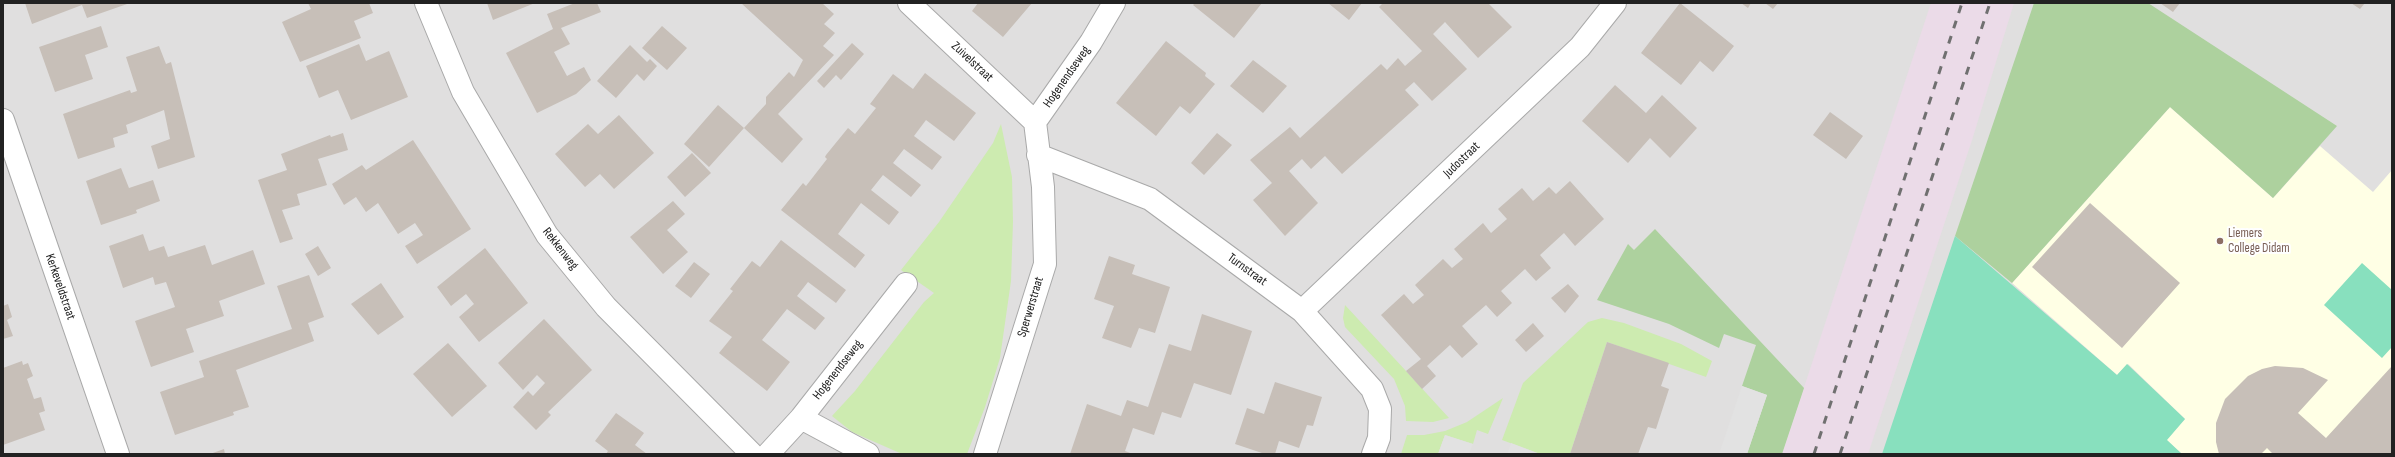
<!DOCTYPE html>
<style>
body{margin:0}
#map{position:relative;width:2395px;height:457px;overflow:hidden;background:#f2efe9;font-family:"Sofia Sans Condensed",sans-serif}
canvas{display:block}
.frame{position:absolute;inset:0;border:4px solid #222;pointer-events:none}
</style>
<div id="map">
<canvas width="2395" height="457"></canvas>
<div class="frame"></div>
</div>
<script>
const ctx = document.querySelector('canvas').getContext('2d');
ctx.lineJoin = 'round';
function fill(path, color) { ctx.fillStyle = color; ctx.fill(path, 'evenodd'); }
const shape = rows => new Path2D(rows.map(r => 'M' + r).join(''));
function trace(path, color, width, dash) { ctx.strokeStyle = color; ctx.lineWidth = width; ctx.lineCap = dash ? 'butt' : 'round'; ctx.setLineDash(dash || []); ctx.stroke(path); }
function write(font, color, halo, rows, align = 'center') {
  ctx.font = font + ' "Sofia Sans Condensed",sans-serif'; ctx.lineWidth = 4; ctx.setLineDash([]); ctx.textBaseline = 'middle'; ctx.strokeStyle = halo; ctx.fillStyle = color; for (const [text, x, y, turn = 0] of rows) {
    ctx.save(); ctx.translate(x, y); ctx.rotate((+turn || 0) * Math.PI / 180); ctx.textAlign = isNaN(turn) ? turn : align; if (halo) ctx.strokeText(text, 0, 0); ctx.fillText(text, 0, 0); ctx.restore();
  }
}
fill(shape([
 [3,3,2392,3,2392,454,3,454]
]), '#e0dfdf');
fill(shape([
 [1931,3,2014,3,1972,140,1868,454,1782,454]
]), '#ebdbe8');
fill(shape([
 [2170,107,2273,198,2320,146,2373,192,2392,170,2392,454,2182,454,2166,440,2185,419,2128,364,2117,375,2012,283]
]), '#ffffe5');
fill(shape([
 [1001,124,1012,177,1013,222,1011,281,1000,358,985,407,967,454,902,454,852,432,832,416,855,391,924,302,934,293,901,270,939,222,993,143],
 [1345,305,1406,371,1449,418,1433,422,1406,421,1405,406,1394,379,1345,327,1343,318],
 [1602,318,1624,323,1681,344,1712,361,1706,377,1607,342,1570,454,1540,454,1502,440,1523,383,1588,322],
 [1503,398,1488,434,1477,430,1473,444,1445,435,1438,454,1401,454,1407,435,1424,435,1445,431,1467,422]
]), '#cdebb0');
fill(shape([
 [2034,3,2148,3,2337,126,2273,198,2170,107,2012,283,1955,236],
 [1655,229,1804,388,1782,454,1747,454,1767,395,1742,386,1756,345,1724,334,1719,348,1669,324,1597,300,1628,244,1634,250]
]), '#add19e');
fill(shape([
 [1955,236,2117,375,2127,364,2185,419,2167,440,2182,454,1882,454],
 [2362,263,2392,290,2392,347,2382,358,2324,305]
]), '#88e0be');
fill(shape([
 [1742,386,1767,395,1747,454,1719,454],
 [1445,435,1473,444,1469,454,1438,454],
 [1511,443,1540,454,1507,454]
]), '#e2e2e2');
fill(shape([
 [25,3,130,3,87,18,82,5,32,24],
 [308,3,369,3,373,13,354,21,361,38,300,62,282,22,311,9],
 [487,3,535,3,493,20],
 [575,3,597,3,601,12,561,28,570,44,554,52,567,76,584,67,591,80,576,94,537,113,506,53,553,29,547,14],
 [741,3,822,3,834,14,824,24,835,33,823,46,834,55,778,114,803,139,782,163,744,128,766,104,766,97,789,72,794,77,803,60],
 [978,3,1032,3,1003,37,972,11],
 [1195,3,1262,3,1234,38,1193,5],
 [1328,3,1362,3,1349,20],
 [1383,3,1488,3,1512,27,1478,58,1445,22,1433,34,1467,69,1432,101,1414,82,1405,90,1419,105,1342,174,1325,156,1311,169,1302,159,1289,171,1318,203,1285,236,1253,200,1272,183,1250,160,1290,127,1300,138,1381,64,1387,70,1398,58,1405,66,1422,51,1379,7],
 [1680,3,1734,46,1713,72,1700,61,1681,85,1641,53],
 [1741,3,1751,3,1748,8],
 [1765,3,1778,3,1773,9],
 [2160,3,2180,3,2173,12],
 [2351,3,2365,3,2360,9],
 [101,26,108,47,85,55,93,79,55,92,39,47],
 [662,26,687,48,667,70,642,48],
 [1166,41,1206,73,1205,76,1215,84,1190,114,1180,106,1156,136,1116,103],
 [852,43,864,54,841,80,836,75,824,88,817,81],
 [359,44,366,61,389,51,408,97,351,120,338,90,319,98,306,66],
 [630,45,647,62,650,59,657,66,644,81,637,74,616,98,597,81],
 [159,46,166,64,171,62,195,157,158,169,151,146,170,139,164,110,126,125,128,133,113,138,115,147,78,159,63,114,130,90,131,93,137,91,126,57],
 [1253,60,1287,86,1263,113,1230,86],
 [925,73,976,113,954,141,926,120,914,136,942,157,932,170,904,149,893,163,921,185,911,197,883,175,871,190,899,212,889,225,861,203,838,234,865,255,855,268,781,210,803,183,806,186,827,159,825,157,826,155,848,128,855,134,876,108,870,104,893,74,913,89],
 [1615,85,1646,113,1662,95,1697,128,1670,158,1650,138,1628,163,1582,121],
 [718,105,744,128,709,167,684,144],
 [1830,112,1863,136,1846,159,1813,135],
 [619,115,654,153,614,189,600,174,585,187,555,154,588,124,598,134],
 [343,133,348,150,318,159,327,185,297,194,300,205,282,210,293,239,280,243,258,180,287,170,281,154,330,135,331,137],
 [1217,133,1232,145,1204,175,1191,163],
 [413,140,471,229,417,264,405,246,423,235,415,223,398,234,378,203,366,212,356,197,344,205,332,184,362,165,366,170],
 [692,153,711,173,685,197,667,177],
 [121,168,129,188,153,180,160,201,136,210,137,213,101,225,86,181],
 [1570,181,1604,219,1575,246,1564,233,1540,255,1551,268,1536,281,1525,269,1501,291,1512,303,1497,317,1486,305,1462,326,1478,344,1462,358,1450,345,1427,366,1436,376,1422,389,1406,371,1421,359,1381,315,1404,294,1413,304,1424,295,1415,285,1443,259,1452,268,1463,259,1454,249,1483,223,1491,233,1507,219,1498,209,1522,188,1533,201,1549,187,1556,194],
 [673,201,685,214,667,230,688,252,663,274,630,237],
 [2090,203,2180,283,2122,348,2032,267],
 [143,234,149,251,164,246,168,257,205,245,212,265,253,250,265,284,219,301,224,316,186,329,194,352,151,367,135,321,175,307,166,282,155,285,153,277,123,288,109,246],
 [781,240,846,290,836,303,808,282,797,296,825,318,815,330,787,309,762,340,790,362,767,391,719,353,732,337,709,321,733,291,730,289,752,261,760,267],
 [318,246,331,268,318,276,305,254],
 [485,248,528,303,479,342,459,317,474,304,466,294,451,306,437,287],
 [1109,256,1135,265,1132,274,1170,287,1155,333,1139,328,1131,348,1102,338,1114,306,1094,299],
 [694,262,710,274,691,298,675,286],
 [309,275,324,317,308,323,314,341,236,370,249,407,233,412,234,415,175,435,160,392,204,377,199,361,292,329,277,286],
 [381,283,404,317,378,335,351,304],
 [1568,284,1579,296,1565,313,1551,298],
 [8,304,12,317,7,320,13,336,3,339,3,306],
 [1202,314,1252,331,1231,395,1194,383,1181,418,1162,412,1154,435,1133,428,1125,451,1133,454,1070,454,1087,404,1121,416,1127,400,1148,407,1169,344,1191,351],
 [544,319,592,370,548,412,551,415,536,430,513,407,528,391,533,396,545,383,537,375,523,390,498,363],
 [1533,323,1544,336,1526,352,1515,340],
 [1607,342,1669,363,1661,386,1669,389,1656,429,1648,427,1638,454,1570,454],
 [448,343,487,386,452,417,413,374],
 [22,361,23,365,28,363,33,376,27,379,34,399,41,397,45,411,39,413,45,430,3,445,3,368],
 [2275,366,2303,368,2328,380,2298,413,2326,438,2392,366,2392,454,2273,454,2267,448,2261,454,2219,454,2216,442,2216,423,2225,399,2248,376,2262,369],
 [1275,382,1322,397,1313,426,1307,425,1299,448,1279,441,1275,454,1265,454,1235,444,1247,408,1264,414],
 [616,413,644,433,635,445,647,454,606,454,608,451,595,441],
 [224,449,225,454,210,454]
]), '#c7bfb8');
const street = shape([
 [426,3,463,92,547,235,606,307,752,454],
 [909,3,1035,122],
 [3,120,118,454],
 [1038,155,1150,199,1302,311,1372,389,1380,409,1379,438,1373,454],
 [1302,311,1580,47,1615,3],
 [801,418,868,454],
 [768,454,801,418,906,284],
 [985,454,1045,264,1043,187,1035,122,1091,42,1114,3]
]);
trace(street, '#a9a9a9', 24);
trace(street, '#fff', 22);
trace(shape([
 [1814,454,1962,3],
 [1840,454,1990,3]
]), '#707070', 3, [8, 8]);
for (const [x, y, r, color] of [
 [2220,241,4,"#8d6e63"]
]) { const dot = new Path2D(); dot.arc(x, y, r, 0, 2 * Math.PI); ctx.fillStyle = color; ctx.fill(dot); trace(dot, '#fff', 1.5); }
write('13px', '#222', '#fff', [
 ["Zuivelstraat",972,62,43],
 ["Hogenendseweg",1067,77,-55],
 ["Judostraat",1462,160,-44],
 ["Rekkenweg",560,249,52],
 ["Turnstraat",1247,270,36],
 ["Kerkeveldstraat",60,287,71],
 ["Sperwerstraat",1031,307,-73],
 ["Hogenendseweg",838,370,-52]
]);
write('13px', '#785e54', '#fff', [
 ["Liemers",2228,234],
 ["College Didam",2228,249]
], 'left');
</script>
